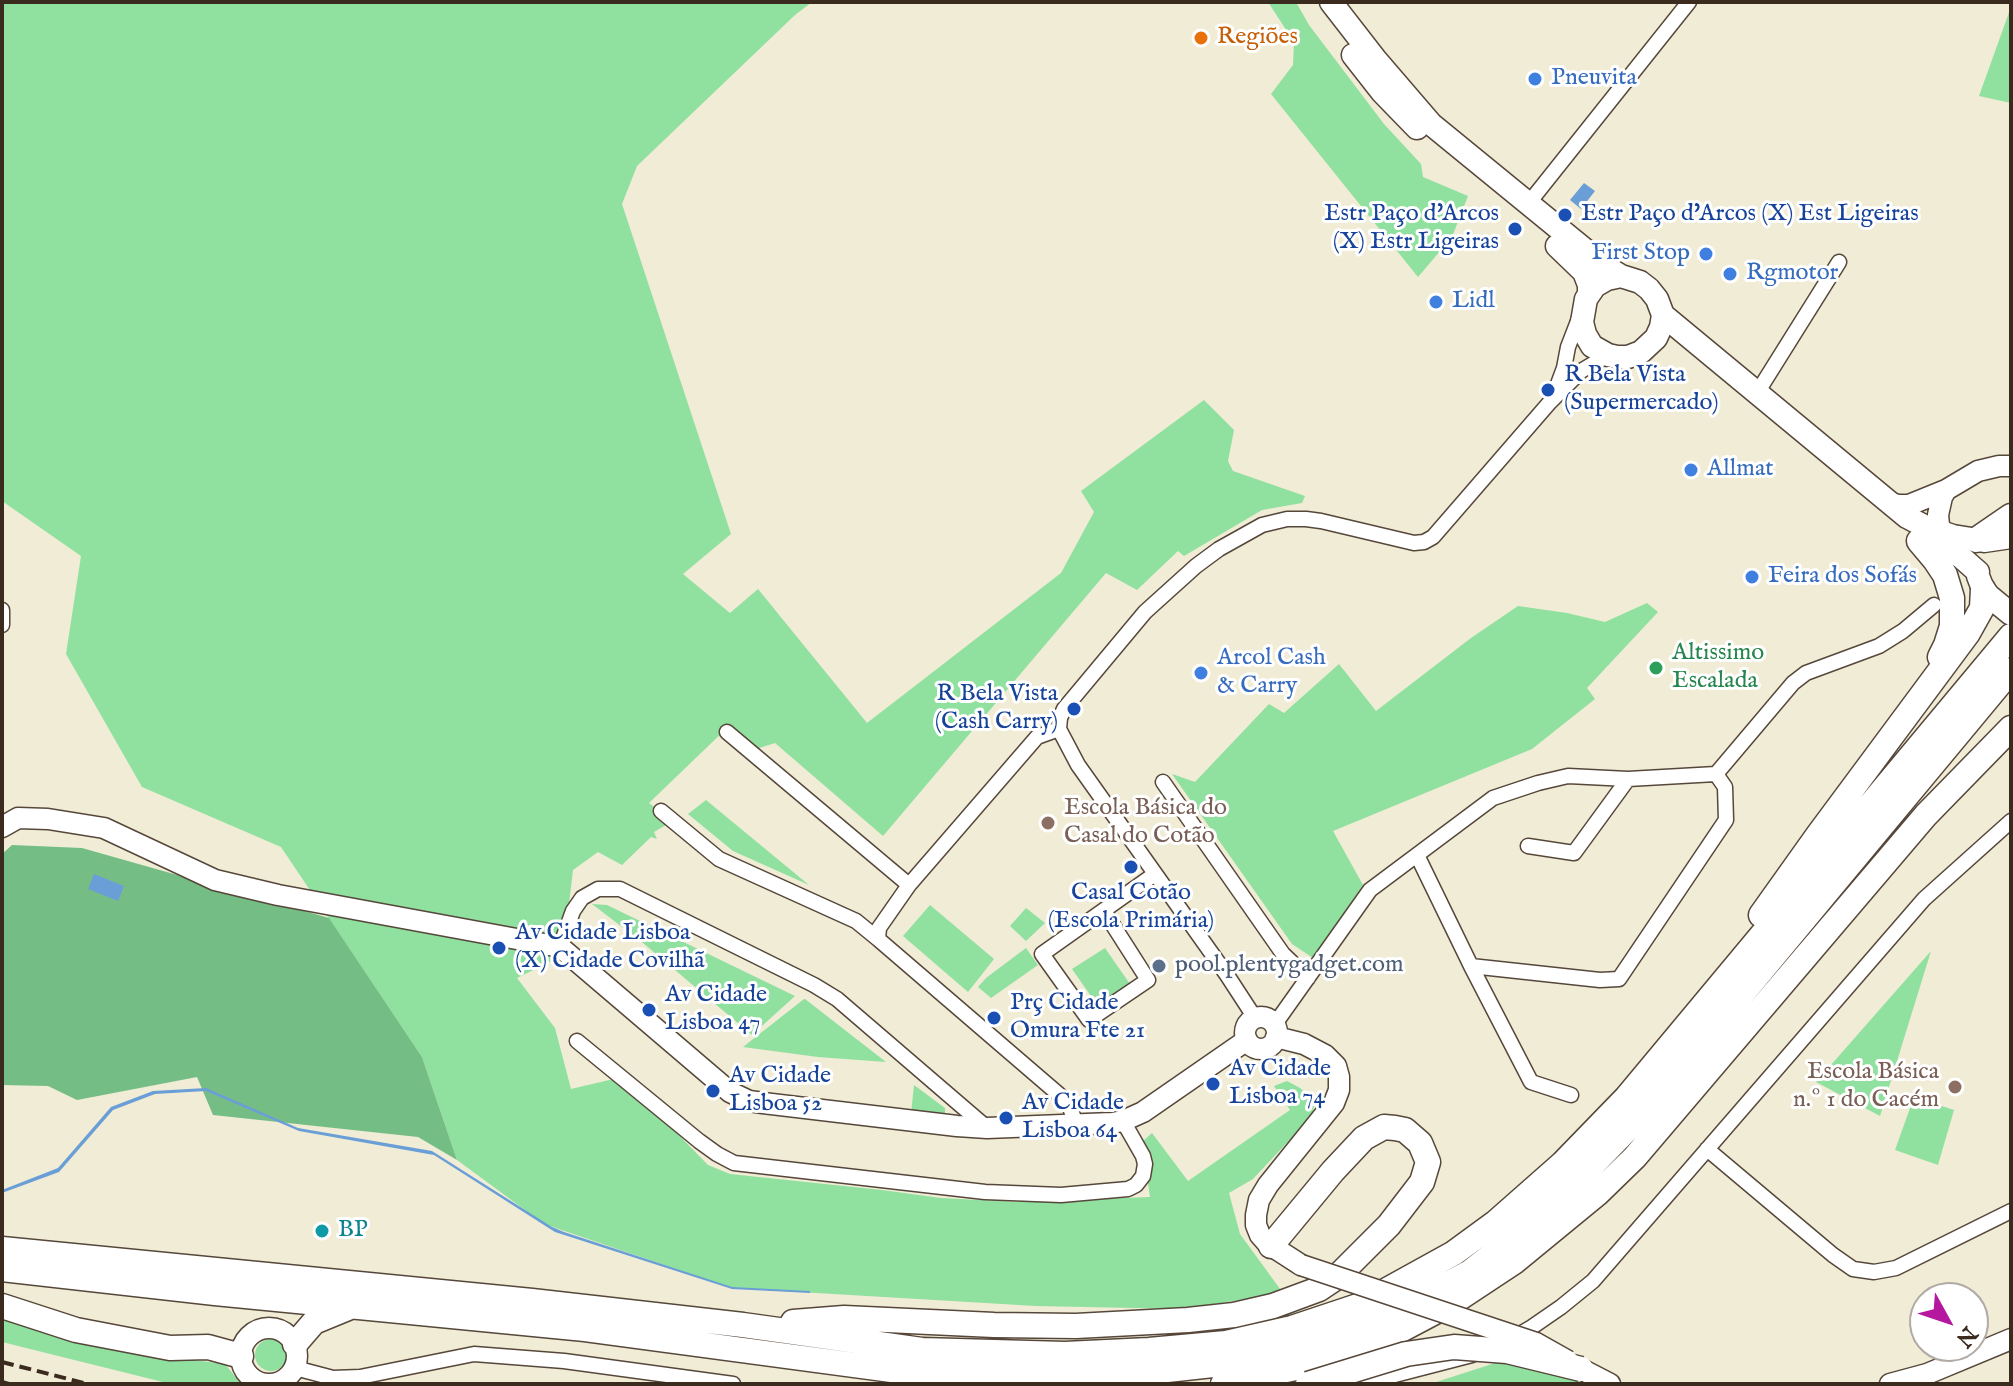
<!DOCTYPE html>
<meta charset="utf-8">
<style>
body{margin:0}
#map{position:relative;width:2013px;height:1386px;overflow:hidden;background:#f0ecd6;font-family:"IM FELL English",serif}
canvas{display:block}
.frame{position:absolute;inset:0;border:4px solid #3b2a1e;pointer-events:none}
.north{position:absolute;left:1909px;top:1282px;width:80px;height:80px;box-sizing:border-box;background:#fff;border:2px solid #b1aaa5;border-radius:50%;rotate:130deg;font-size:22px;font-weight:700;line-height:32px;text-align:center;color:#3b2a1e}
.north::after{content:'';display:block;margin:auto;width:28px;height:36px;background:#b5179e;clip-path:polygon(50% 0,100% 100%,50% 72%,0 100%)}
</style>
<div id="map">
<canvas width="2013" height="1386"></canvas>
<div class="frame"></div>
<div class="north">N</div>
</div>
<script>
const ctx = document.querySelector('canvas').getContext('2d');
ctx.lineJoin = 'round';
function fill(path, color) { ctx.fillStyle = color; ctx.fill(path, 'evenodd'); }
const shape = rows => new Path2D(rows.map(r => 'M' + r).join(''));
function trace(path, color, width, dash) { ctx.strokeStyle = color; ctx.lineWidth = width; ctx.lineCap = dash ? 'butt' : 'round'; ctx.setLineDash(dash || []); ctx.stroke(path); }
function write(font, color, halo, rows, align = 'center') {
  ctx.font = font + ' "IM FELL English",serif'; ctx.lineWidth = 6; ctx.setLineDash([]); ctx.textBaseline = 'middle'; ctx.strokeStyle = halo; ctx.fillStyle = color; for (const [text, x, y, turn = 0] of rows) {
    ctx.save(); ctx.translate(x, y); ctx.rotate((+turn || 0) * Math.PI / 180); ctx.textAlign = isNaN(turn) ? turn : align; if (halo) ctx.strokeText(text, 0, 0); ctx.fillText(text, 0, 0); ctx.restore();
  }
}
fill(shape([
 [2,2,812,2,795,15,637,166,622,204,731,534,683,574,730,613,758,589,867,723,1061,573,1094,512,1081,491,1204,400,1234,430,1228,461,1233,471,1305,496,1302,503,1262,510,1184,556,1178,551,1137,590,1106,573,883,836,775,743,753,750,728,727,649,803,673,821,654,832,657,839,651,837,622,865,598,852,573,870,566,929,568,953,517,978,555,1028,571,1089,622,1077,708,1165,730,1174,882,1190,941,1198,1018,1202,1150,1197,1142,1142,1152,1133,1188,1181,1290,1110,1274,1086,1287,1081,1300,1088,1311,1097,1314,1106,1312,1116,1253,1179,1229,1193,1240,1234,1283,1293,1184,1309,1036,1306,732,1288,544,1224,457,1160,422,1057,281,847,142,787,66,654,81,556,2,501],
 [1268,2,1296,2,1309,25,1384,124,1421,164,1423,177,1468,196,1452,237,1418,277,1271,94,1293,65,1294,42],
 [2011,7,2011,103,1979,96],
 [1647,603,1658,612,1587,688,1595,699,1532,749,1333,831,1363,885,1313,958,1292,944,1172,774,1195,782,1269,704,1284,713,1339,664,1376,711,1471,638,1518,606,1567,613,1605,622],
 [706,800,809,885,733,851,688,814],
 [592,904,607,905,795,996,752,1035,643,943],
 [930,905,994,959,968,992,903,936],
 [1026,908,1045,923,1026,941,1010,926],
 [1026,948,1038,965,991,998,978,987,986,978],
 [1105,948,1132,987,1100,1009,1072,969],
 [1931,951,1880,1116,1816,1082],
 [804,999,805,999,886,1062,818,1057,743,1047],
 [914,1085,945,1108,945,1114,942,1116,911,1114],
 [1914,1097,1954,1110,1938,1165,1895,1150],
 [2,1315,169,1357,225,1364,241,1384,171,1384,2,1342],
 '255 1355a16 16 0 1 1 32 0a16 16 0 1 1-32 0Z',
 [1520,1355,1566,1372,1583,1384,1430,1384]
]), '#90e09f');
fill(shape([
 [12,845,82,848,329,918,422,1057,457,1160,418,1137,213,1115,197,1077,77,1100,48,1086,2,1085,2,854]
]), '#74be86');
fill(shape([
 [1584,183,1595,191,1581,209,1570,200],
 [94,874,124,886,118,901,88,889],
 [206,1088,298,1128,432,1151,552,1227,564,1232,732,1287,810,1291,810,1293,732,1289,555,1232,434,1155,299,1131,206,1091,155,1094,113,1110,59,1172,2,1193,2,1190,58,1168,111,1107,153,1091]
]), '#6a9ed6');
const street = shape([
 [1528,204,1689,2],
 [1757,393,1839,262],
 [1554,395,1564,368,1568,347,1580,316],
 [2,610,2,625],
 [1059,729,1037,737,909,885,879,928,878,939,1063,1098,1069,1105,1076,1124],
 [727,732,909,885],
 [1716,774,1793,683,1806,673,1879,646,1903,631,1934,605],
 [1163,782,1283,954,1308,978],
 [661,811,719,859,856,921,878,939],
 [1528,846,1574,853,1628,779],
 [1417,855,1471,966,1531,1082,1571,1095],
 [1104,911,1148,980,1089,1020,1042,954,1155,874],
 [560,947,573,911,582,898,598,889,620,889,814,985,837,999,986,1127],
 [1471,966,1600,980,1619,979,1726,820,1725,787,1716,774],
 [1255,1018,1227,975,1078,765,1059,729,1060,718,1064,709,1145,612,1196,566,1219,549,1262,525,1287,519,1306,519,1321,521,1414,543,1424,542,1433,537,1550,402,1581,371,1608,355],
 [1275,1024,1370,890,1493,798,1538,783,1568,776,1628,779,1716,774],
 [577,1041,699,1141,717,1154,734,1163,985,1192,1061,1195,1128,1189,1136,1185,1143,1176,1145,1164,1143,1156,1123,1121],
 [1707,1149,1833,1255,1853,1269,1874,1272,1896,1268,2011,1211],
 [1513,1338,1532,1327,1561,1307,1593,1281,1924,899,2011,821],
 [295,1368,333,1378,360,1377,474,1354,564,1361,733,1384],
 [1360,1384,1472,1355]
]);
const secondary = shape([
 [1890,503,1898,505,1909,505,1946,490,1978,471,1999,466,2011,466],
 [1943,533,1939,525,1938,515,1942,497,1946,490],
 [2,827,18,818,48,819,104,828,215,880,278,895,560,947,730,1092,749,1101,763,1103,957,1126,987,1128,1112,1123,1123,1121,1143,1112,1247,1040],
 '1245 1033a16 16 0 1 1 32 0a16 16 0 1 1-32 0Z',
 [1276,1037,1304,1044,1325,1055,1336,1066,1339,1077,1339,1090,1334,1103,1268,1185,1259,1200,1256,1215,1256,1225,1260,1235,1267,1243,1301,1265],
 '241 1356a28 28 0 1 1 56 0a28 28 0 1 1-56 0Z',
 [1581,1369,1610,1384],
 [1890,1384,1927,1374,2011,1339]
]);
const primary = shape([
 [1331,2,1376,60,1431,124,1606,267,1621,276,1640,282,1649,289,1657,299,1663,315,1661,327,1656,338,1641,352,1628,357,1617,357,1608,355,1592,346,1585,334,1582,322,1586,299,1595,286,1607,279,1621,276],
 [1353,55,1382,92,1417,128],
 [1557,246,1584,272,1589,285,1589,294],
 [1663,315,1907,517,1926,527,1953,536,1984,541,2011,537],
 [1920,542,1951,552,1961,557,1978,572],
 [1978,576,1983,589,1989,596,2011,614]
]);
const highway = shape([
 [1976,540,2011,516],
 [1919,541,1935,560,1945,575,1952,598,1952,626,1946,645,1940,657],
 [1761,915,1818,835,1968,633,1982,608,1983,589],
 [2,1249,532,1301,743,1325,922,1350,1065,1354,1149,1350,1226,1343,1292,1328,1358,1306,1454,1253,1495,1223,1563,1163,1627,1097,2011,636],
 [2,1269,215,1293,585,1329,914,1373,1073,1376,1149,1372,1231,1363,1297,1350,1360,1330,1470,1272,1510,1241,1578,1180,1645,1111,2011,670],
 [2,1306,76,1330,170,1348,208,1347,241,1356],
 [793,1322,844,1318,994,1325,1076,1326,1188,1320,1234,1315,1273,1306,1319,1289,1337,1277,1389,1225,1422,1182,1428,1162,1420,1143,1405,1130,1395,1128,1384,1127,1364,1138,1333,1171,1271,1246],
 [295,1344,314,1322,348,1308],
 [1223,1384,1309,1365,1382,1340,1452,1303,1514,1262,1598,1193,1635,1157,1926,815,2011,728]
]);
trace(street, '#56473a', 17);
trace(secondary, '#56473a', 23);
trace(primary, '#56473a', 25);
trace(highway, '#56473a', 27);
trace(street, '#fff', 14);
trace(secondary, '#fff', 20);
trace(primary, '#fff', 22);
trace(highway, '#fff', 24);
trace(shape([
 [2,1362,88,1384],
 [2,1382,9,1384]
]), '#3b2a1e', 4, [12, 6]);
const secondaryBridge = shape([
 [1301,1265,1536,1343,1568,1361]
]);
const highwayBridge = shape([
 [1308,1384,1406,1354,1454,1347,1507,1351,1581,1369]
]);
trace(secondaryBridge, '#56473a', 23, []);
trace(highwayBridge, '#56473a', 27, []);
trace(secondaryBridge, '#fff', 20);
trace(highwayBridge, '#fff', 24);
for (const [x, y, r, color] of [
 [1201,38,8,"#e8710a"],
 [1535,79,8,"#3f7fe0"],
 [1565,215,8,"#1a4fb4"],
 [1515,229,8,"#1a4fb4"],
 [1706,254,8,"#3f7fe0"],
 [1730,274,8,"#3f7fe0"],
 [1436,302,8,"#3f7fe0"],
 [1548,390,8,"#1a4fb4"],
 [1691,470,8,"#3f7fe0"],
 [1752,577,8,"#3f7fe0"],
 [1656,668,8,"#2e9e5b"],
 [1201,673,8,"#3f7fe0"],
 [1074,709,8,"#1a4fb4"],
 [1048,823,8,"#8d6e63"],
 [1131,867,8,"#1a4fb4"],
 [499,948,8,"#1a4fb4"],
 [1159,966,8,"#5c6f8a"],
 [649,1010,8,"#1a4fb4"],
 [994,1018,8,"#1a4fb4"],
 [1213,1084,8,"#1a4fb4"],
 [1955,1087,8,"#8d6e63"],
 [713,1091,8,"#1a4fb4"],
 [1006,1118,8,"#1a4fb4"],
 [322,1231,8,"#0f9aa8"]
]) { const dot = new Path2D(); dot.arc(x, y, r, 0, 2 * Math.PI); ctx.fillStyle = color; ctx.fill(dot); trace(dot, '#fff', 3); }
write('24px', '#c56008', '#fff', [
 ["Regiões",1217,38]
], 'left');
write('24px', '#366cbe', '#fff', [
 ["Pneuvita",1551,79],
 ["First Stop",1690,254,"right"],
 ["Rgmotor",1746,274],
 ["Lidl",1452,302],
 ["Allmat",1707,470],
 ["Feira dos Sofás",1768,577],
 ["Arcol Cash",1217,659],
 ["& Carry",1217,687]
], 'left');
write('24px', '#164399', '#fff', [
 ["Estr Paço d'Arcos",1499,215,"right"],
 ["(X) Estr Ligeiras",1499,243,"right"],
 ["Estr Paço d'Arcos (X) Est Ligeiras",1581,215],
 ["R Bela Vista",1564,376],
 ["(Supermercado)",1564,404],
 ["R Bela Vista",1058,695,"right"],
 ["(Cash Carry)",1058,723,"right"],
 ["Casal Cotão",1131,894,"center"],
 ["(Escola Primária)",1131,922,"center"],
 ["Av Cidade Lisboa",515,934],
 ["(X) Cidade Covilhã",515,962],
 ["Av Cidade",665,996],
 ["Lisboa 47",665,1024],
 ["Prç Cidade",1010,1004],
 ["Omura Fte 21",1010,1032],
 ["Av Cidade",1229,1070],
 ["Lisboa 74",1229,1098],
 ["Av Cidade",729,1077],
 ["Lisboa 52",729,1105],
 ["Av Cidade",1022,1104],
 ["Lisboa 64",1022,1132]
], 'left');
write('24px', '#27864d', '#fff', [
 ["Altissimo",1672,654],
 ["Escalada",1672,682]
], 'left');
write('24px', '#785e54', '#fff', [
 ["Escola Básica do",1064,809],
 ["Casal do Cotão",1064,837],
 ["Escola Básica",1939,1073,"right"],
 ["n.º 1 do Cacém",1939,1101,"right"]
], 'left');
write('24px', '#4e5e75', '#fff', [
 ["pool.plentygadget.com",1175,966]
], 'left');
write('24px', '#0d838f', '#fff', [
 ["BP",338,1231]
], 'left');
</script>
